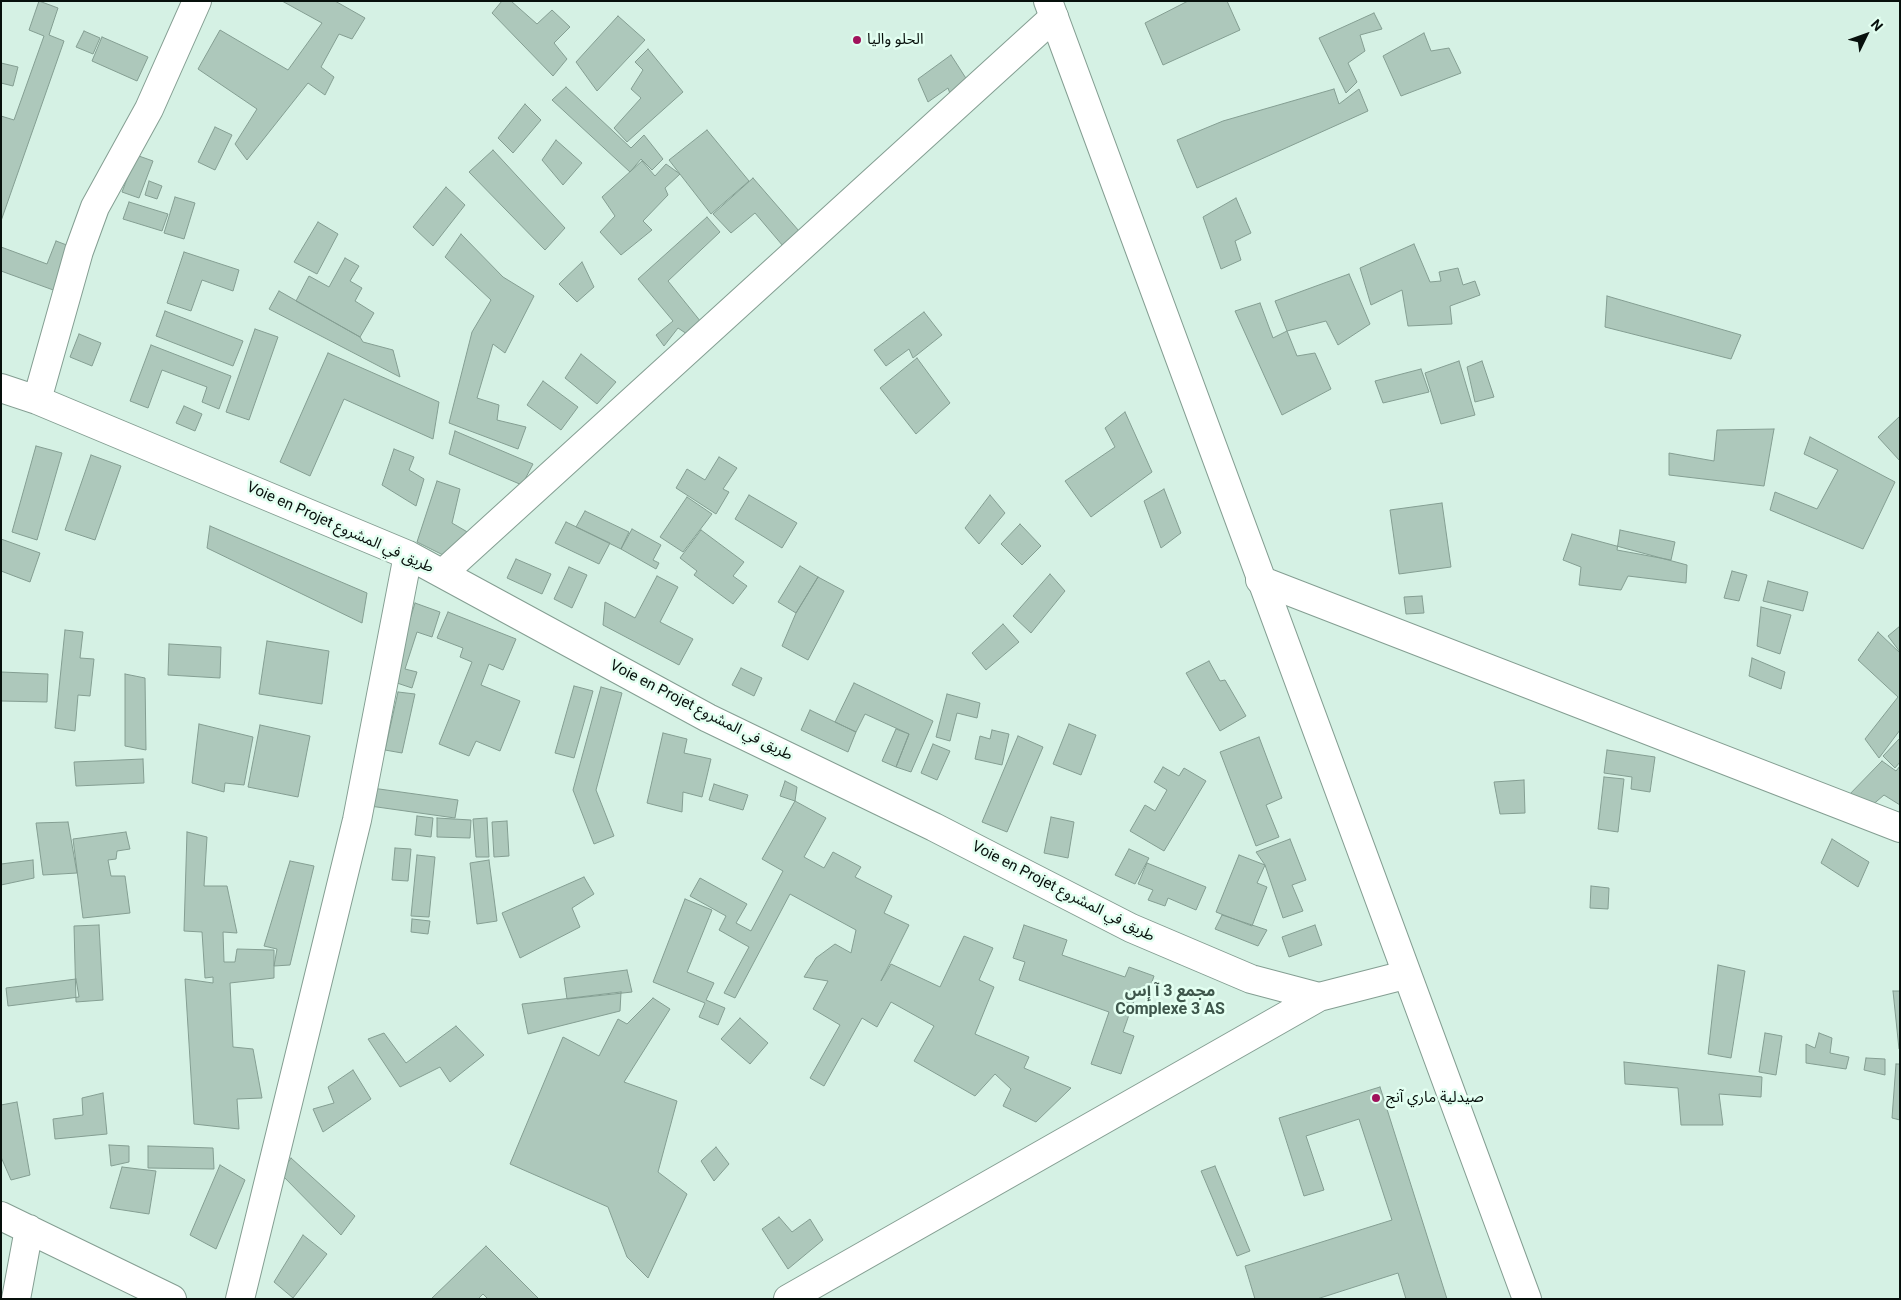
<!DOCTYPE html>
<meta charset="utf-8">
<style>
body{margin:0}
#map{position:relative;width:1901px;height:1300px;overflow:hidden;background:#d5f1e4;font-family:Roboto,sans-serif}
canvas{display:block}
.frame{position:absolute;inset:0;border:2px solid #07100c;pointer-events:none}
.north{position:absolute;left:1841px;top:10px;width:50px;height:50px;-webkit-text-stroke:4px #e3fff1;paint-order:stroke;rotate:48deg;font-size:14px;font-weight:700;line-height:20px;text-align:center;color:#07100c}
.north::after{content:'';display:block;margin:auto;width:18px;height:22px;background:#07100c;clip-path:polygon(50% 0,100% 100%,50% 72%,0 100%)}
</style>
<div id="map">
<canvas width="1901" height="1300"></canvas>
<div class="frame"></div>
<div class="north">N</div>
</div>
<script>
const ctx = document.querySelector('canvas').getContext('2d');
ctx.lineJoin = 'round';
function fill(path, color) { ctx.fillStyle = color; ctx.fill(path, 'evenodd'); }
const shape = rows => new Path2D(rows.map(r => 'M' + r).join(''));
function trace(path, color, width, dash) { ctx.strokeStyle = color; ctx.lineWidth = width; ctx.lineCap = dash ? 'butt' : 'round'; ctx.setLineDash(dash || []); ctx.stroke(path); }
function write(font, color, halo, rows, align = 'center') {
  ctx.font = font + ' Roboto,"Noto Sans Arabic",sans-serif'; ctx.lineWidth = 5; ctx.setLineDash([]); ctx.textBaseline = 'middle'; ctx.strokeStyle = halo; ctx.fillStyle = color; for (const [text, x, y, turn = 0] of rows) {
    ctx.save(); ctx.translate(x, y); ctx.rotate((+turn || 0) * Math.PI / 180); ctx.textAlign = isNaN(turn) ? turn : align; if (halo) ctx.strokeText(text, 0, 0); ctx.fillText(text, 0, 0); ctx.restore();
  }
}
const building = shape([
 [39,1,58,8,49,35,64,41,1,221,1,116,14,120,44,36,29,30,39,1],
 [282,1,335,1,365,18,352,39,339,34,321,67,334,77,325,95,308,83,247,160,235,144,257,109,198,69,220,30,288,70,322,23,282,1],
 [502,1,511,1,537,24,552,10,570,27,554,43,567,59,553,76,492,13,502,1],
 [1188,1,1227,1,1240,30,1163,65,1145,23,1188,1],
 [1374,13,1382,29,1360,35,1365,51,1348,63,1357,82,1346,93,1319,38,1374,13],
 [618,16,645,40,597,91,576,62,618,16],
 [84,31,100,38,93,54,76,47,84,31],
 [1424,33,1431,51,1449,48,1461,73,1401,96,1383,56,1424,33],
 [102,37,148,57,137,81,92,61,102,37],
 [648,49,683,92,627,142,614,128,641,98,631,89,643,70,635,62,648,49],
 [951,55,969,83,952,99,948,88,928,102,918,79,951,55],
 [1,63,18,67,13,86,1,83,1,63],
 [566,87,631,148,644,135,663,159,652,170,641,159,630,172,552,100,566,87],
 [1334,89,1339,104,1359,89,1368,111,1197,188,1177,140,1223,121,1334,89],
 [525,104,541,120,513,153,498,138,525,104],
 [215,127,232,135,215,170,198,162,215,127],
 [707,130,749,181,711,214,669,160,707,130],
 [556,140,582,163,563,185,542,160,556,140],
 [493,150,565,228,545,250,469,172,493,150],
 [136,155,153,161,139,198,122,192,136,155],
 [642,161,655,176,666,164,680,174,665,188,668,195,643,221,652,230,621,255,600,232,615,216,602,197,642,161],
 [753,178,799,231,783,246,755,213,731,233,713,214,753,178],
 [149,181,162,186,157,199,145,195,149,181],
 [446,187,465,205,433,246,413,227,446,187],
 [175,197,195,203,184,239,164,233,175,197],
 [1236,198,1251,233,1235,241,1241,260,1221,269,1203,217,1236,198],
 [129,202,168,214,162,231,123,219,129,202],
 [707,217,720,232,668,281,701,322,687,334,678,328,664,346,656,335,673,321,638,279,707,217],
 [318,222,338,234,317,274,294,262,318,222],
 [461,234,503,277,534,296,505,353,493,344,477,398,499,405,497,420,526,427,518,449,449,423,472,332,491,300,445,257,461,234],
 [56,241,72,247,56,291,1,271,1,247,47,264,56,241],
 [1414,244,1430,282,1441,281,1439,272,1458,268,1463,285,1475,281,1480,295,1450,306,1452,324,1408,326,1402,290,1371,305,1360,268,1414,244],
 [184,252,239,270,233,291,202,280,191,311,167,303,184,252],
 [345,258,359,266,350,281,362,288,355,301,374,313,360,337,296,301,309,276,329,287,345,258],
 [582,262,594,287,577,302,559,284,582,262],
 [1349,274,1370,324,1338,345,1326,321,1287,331,1275,301,1349,274],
 [279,291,360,337,363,342,393,350,400,377,269,309,279,291],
 [1607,296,1741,335,1731,359,1605,327,1607,296],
 [1260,303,1273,338,1287,331,1297,356,1315,353,1331,389,1282,415,1235,311,1260,303],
 [165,311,243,341,233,366,156,336,165,311],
 [924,312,942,335,913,358,909,349,886,366,874,350,924,312],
 [255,329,278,337,249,420,226,412,255,329],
 [79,334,101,343,92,366,70,357,79,334],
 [151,345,231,376,219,409,202,402,207,387,162,370,148,408,130,401,151,345],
 [328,353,439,402,433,439,344,399,310,476,280,462,328,353],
 [581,354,616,382,597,404,565,378,581,354],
 [917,358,950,403,916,434,880,388,917,358],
 [1459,361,1475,415,1441,424,1425,373,1459,361],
 [1482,361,1494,397,1475,402,1467,367,1482,361],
 [1421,369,1429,392,1383,403,1375,381,1421,369],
 [543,381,578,407,561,430,527,405,543,381],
 [184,406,202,414,195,431,176,423,184,406],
 [1125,412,1152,472,1091,517,1065,481,1115,447,1105,428,1125,412],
 [1900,416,1900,461,1878,437,1900,416],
 [1774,429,1764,486,1669,475,1669,453,1714,461,1717,430,1774,429],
 [455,431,533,464,522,485,449,454,455,431],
 [1810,437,1895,482,1863,549,1770,510,1775,492,1817,509,1838,470,1804,454,1810,437],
 [36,446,62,453,37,540,12,532,36,446],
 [394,449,414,457,409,470,424,479,416,506,382,485,394,449],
 [91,455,121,466,95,540,65,530,91,455],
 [719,457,737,468,723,489,729,492,716,514,676,488,687,469,705,480,719,457],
 [437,481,460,489,452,523,481,540,463,565,417,542,437,481],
 [1164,489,1181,533,1161,548,1144,501,1164,489],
 [749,495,797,523,782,548,735,519,749,495],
 [990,495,1005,513,979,544,965,528,990,495],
 [687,497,712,514,683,552,660,537,687,497],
 [1442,503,1451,567,1399,574,1390,510,1442,503],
 [585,511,629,532,621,549,576,527,585,511],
 [566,522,610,543,599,564,555,543,566,522],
 [1020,524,1041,546,1022,565,1001,544,1020,524],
 [210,526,367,593,362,623,207,548,210,526],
 [632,529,661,545,653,560,659,563,656,569,621,549,632,529],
 [701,530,744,562,733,576,747,586,733,604,694,575,697,571,680,558,701,530],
 [1620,530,1675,542,1671,560,1617,550,1620,530],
 [1572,534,1687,565,1686,583,1628,576,1621,590,1579,585,1581,567,1563,560,1572,534],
 [1,539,40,553,30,582,1,571,1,539],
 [516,559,551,574,542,594,507,578,516,559],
 [800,566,818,577,796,613,778,602,800,566],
 [569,567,587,575,572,608,554,599,569,567],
 [1732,571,1747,575,1739,601,1724,598,1732,571],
 [1050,574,1065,591,1031,633,1013,616,1050,574],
 [657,576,678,587,660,622,693,639,679,665,603,625,605,602,635,618,657,576],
 [818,577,844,591,808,660,782,646,796,613,818,577],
 [1768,581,1808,592,1803,611,1763,601,1768,581],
 [1422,596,1424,613,1406,614,1404,597,1422,596],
 [415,603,440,612,432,637,417,632,405,669,417,672,412,688,391,681,415,603],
 [1761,607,1791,615,1780,654,1757,646,1761,607],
 [448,612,516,639,503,670,489,664,481,685,520,701,500,751,476,741,469,756,439,744,472,662,460,657,463,648,437,638,448,612],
 [1003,624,1019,642,986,670,972,653,1003,624],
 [1900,626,1900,652,1888,636,1900,626],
 [65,630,83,632,80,658,94,659,90,696,78,695,75,731,55,728,65,630],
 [1878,632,1900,653,1900,730,1879,758,1865,739,1898,697,1858,660,1878,632],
 [267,641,329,651,322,704,259,694,267,641],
 [169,644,221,647,220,678,168,675,169,644],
 [1752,658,1785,672,1781,689,1749,676,1752,658],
 [1209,661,1220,681,1225,680,1246,716,1220,731,1186,673,1209,661],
 [741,668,762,678,754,696,732,685,741,668],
 [1,672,48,674,47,702,1,701,1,672],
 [125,674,145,678,146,750,125,746,125,674],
 [854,683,933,721,911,772,896,767,909,734,865,714,856,732,835,722,854,683],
 [574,686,593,691,574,758,555,753,574,686],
 [601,687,622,693,596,790,614,836,594,844,573,790,601,687],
 [398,692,415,694,402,753,385,750,398,692],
 [947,694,980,703,977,718,957,713,950,741,936,737,947,694],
 [810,710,856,732,848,752,801,730,810,710],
 [199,724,253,737,244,785,225,783,224,792,192,783,199,724],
 [1069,724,1096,735,1081,775,1053,764,1069,724],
 [260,725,310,736,298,797,248,787,260,725],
 [896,729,909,734,896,767,882,761,896,729],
 [992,730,1009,734,1002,765,975,759,980,736,990,739,992,730],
 [663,733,687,739,684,753,711,759,702,797,683,792,682,812,647,803,663,733],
 [1018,736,1043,747,1007,832,982,822,1018,736],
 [1259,737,1282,798,1266,805,1279,837,1256,846,1220,752,1259,737],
 [1900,738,1900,762,1895,768,1883,756,1900,738],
 [933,744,950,751,937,780,921,773,933,744],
 [1607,750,1655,757,1650,792,1631,789,1632,777,1604,773,1607,750],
 [143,759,144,783,76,786,74,762,143,759],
 [1882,761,1896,771,1900,766,1900,805,1884,795,1863,813,1845,799,1882,761],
 [1163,767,1179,776,1184,768,1206,781,1164,851,1130,831,1145,805,1155,811,1167,790,1154,782,1163,767],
 [1604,777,1624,779,1618,832,1598,829,1604,777],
 [1524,780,1525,813,1500,814,1494,782,1524,780],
 [785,781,797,787,795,801,780,796,785,781],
 [714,784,748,795,743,810,709,800,714,784],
 [372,788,458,800,455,818,370,806,372,788],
 [795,801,826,818,804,857,824,868,833,852,861,867,855,877,892,896,884,913,909,925,881,981,891,964,940,987,964,936,993,948,979,980,994,987,975,1034,1029,1057,1024,1068,1071,1088,1036,1122,1003,1106,1011,1089,995,1074,975,1096,914,1061,934,1026,891,1002,877,1027,862,1018,824,1086,810,1078,840,1025,813,1009,828,981,804,977,816,958,835,944,851,953,856,930,790,894,735,998,724,993,749,947,719,930,726,916,690,896,700,878,747,904,736,923,751,931,783,871,762,859,795,801],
 [417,816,433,818,431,837,415,835,417,816],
 [1051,817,1074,822,1068,858,1044,853,1051,817],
 [437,818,471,820,470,838,437,837,437,818],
 [487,818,489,857,476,857,473,819,487,818],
 [507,821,509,856,494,857,492,822,507,821],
 [68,822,77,873,43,875,36,823,68,822],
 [126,832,130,849,117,851,116,859,108,860,111,876,125,876,130,913,83,918,73,839,126,832],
 [187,832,207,837,204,886,227,886,237,933,223,932,224,962,235,962,237,949,274,950,274,978,230,983,233,1047,253,1049,262,1098,237,1099,239,1129,194,1124,185,979,213,983,213,977,205,978,202,932,184,931,187,832],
 [1290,839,1306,880,1292,885,1303,911,1283,918,1265,865,1256,852,1290,839],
 [1832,839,1869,862,1858,887,1821,863,1832,839],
 [395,848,411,849,408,881,392,880,395,848],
 [1129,849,1149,858,1135,884,1115,875,1129,849],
 [417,855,435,857,429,917,411,916,417,855],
 [1239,855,1265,865,1257,883,1267,887,1252,926,1216,912,1239,855],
 [33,860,34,878,1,885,1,864,33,860],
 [489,860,497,921,477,924,470,863,489,860],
 [290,861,314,866,290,965,274,966,277,949,264,946,290,861],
 [1147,863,1206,887,1196,910,1168,898,1165,906,1148,900,1153,890,1138,884,1147,863],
 [584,877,594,894,572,908,580,927,520,958,502,913,584,877],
 [1591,886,1609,888,1608,909,1590,908,1591,886],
 [685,899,712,910,687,972,714,983,706,1000,725,1008,718,1025,699,1017,705,1003,653,982,685,899],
 [1222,915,1267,930,1258,946,1215,929,1222,915],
 [412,919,430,921,428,934,411,932,412,919],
 [99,925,103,1000,76,1002,74,926,99,925],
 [1024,925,1067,940,1062,955,1125,977,1129,967,1154,976,1147,996,1137,992,1123,1032,1134,1036,1121,1074,1091,1064,1109,1012,1019,980,1025,962,1013,958,1024,925],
 [1315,925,1322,945,1289,957,1282,937,1315,925],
 [1718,965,1745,971,1731,1058,1708,1054,1718,965],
 [627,970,632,992,567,999,564,978,627,970],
 [76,979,79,997,8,1006,6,988,76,979],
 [1893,991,1900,991,1900,1049,1899,1049,1893,991],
 [621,992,620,1011,528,1034,522,1004,621,992],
 [653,998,670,1009,624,1082,677,1101,658,1172,687,1194,648,1278,627,1257,608,1207,510,1164,563,1037,599,1056,618,1019,627,1024,653,998],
 [740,1018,768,1043,750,1064,721,1039,740,1018],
 [456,1026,484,1055,450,1082,440,1067,400,1087,368,1039,384,1033,406,1063,456,1026],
 [1765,1033,1782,1036,1776,1075,1759,1072,1765,1033],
 [1819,1033,1832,1038,1830,1053,1849,1057,1846,1069,1806,1063,1806,1044,1815,1048,1819,1033],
 [1866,1058,1885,1059,1885,1075,1864,1070,1866,1058],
 [1624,1062,1762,1077,1761,1097,1719,1094,1723,1125,1681,1125,1678,1088,1625,1084,1624,1062],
 [1896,1064,1900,1064,1900,1120,1892,1118,1896,1064],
 [353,1070,371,1099,323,1132,313,1109,334,1103,328,1087,353,1070],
 [1380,1087,1447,1299,1406,1299,1398,1273,1317,1299,1255,1299,1245,1266,1392,1220,1359,1119,1306,1136,1324,1190,1304,1196,1279,1118,1380,1087],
 [103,1093,107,1134,55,1139,53,1119,83,1115,82,1098,103,1093],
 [17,1102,30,1175,11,1180,1,1157,1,1105,17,1102],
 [109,1145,129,1146,129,1162,111,1166,109,1145],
 [148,1146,213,1148,214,1169,148,1168,148,1146],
 [716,1147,729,1164,714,1181,701,1161,716,1147],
 [291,1158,355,1216,341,1235,281,1174,291,1158],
 [220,1165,245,1180,216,1249,190,1235,220,1165],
 [1215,1166,1250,1251,1237,1256,1201,1171,1215,1166],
 [122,1167,156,1171,149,1214,110,1208,122,1167],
 [779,1217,792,1232,810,1219,823,1240,788,1269,762,1229,779,1217],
 [303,1235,327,1254,293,1298,274,1282,303,1235],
 [486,1246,539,1299,488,1299,483,1294,478,1299,431,1299,486,1246]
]);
fill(building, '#adc8bb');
trace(building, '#849e92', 1);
const minor = shape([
 [1,388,37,400,408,555,708,718,934,827,1131,928,1251,979,1319,997,1405,975],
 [37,400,79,251,95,207,149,109,197,1],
 [443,573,1054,17],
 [1260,580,1900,828],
 [1,1216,172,1299],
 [16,1299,29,1229],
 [240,1299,357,820,408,555],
 [788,1299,1319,997]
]);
const major = shape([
 [1048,1,1527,1299]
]);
trace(minor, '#849e92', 30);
trace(major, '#849e92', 30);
trace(minor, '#fff', 28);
trace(major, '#fff', 28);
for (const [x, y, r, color] of [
 [857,40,5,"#a0125b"],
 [1376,1098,5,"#a0125b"]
]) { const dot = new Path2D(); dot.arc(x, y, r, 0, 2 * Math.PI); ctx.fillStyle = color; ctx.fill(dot); trace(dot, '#e3fff1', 2); }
write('15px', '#07100c', '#e3fff1', [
 ["الحلو واليا",867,40],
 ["صيدلية ماري آنج",1386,1098]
], 'left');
write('15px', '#07100c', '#e3fff1', [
 ["Voie en Projet طريق في المشروع",340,528,24],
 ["Voie en Projet طريق في المشروع",701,711,27],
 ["Voie en Projet طريق في المشروع",1063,892,27]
]);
write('bold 16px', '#3e564b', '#e3fff1', [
 ["مجمع 3 آ إس",1170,992],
 ["Complexe 3 AS",1170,1010]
]);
</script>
